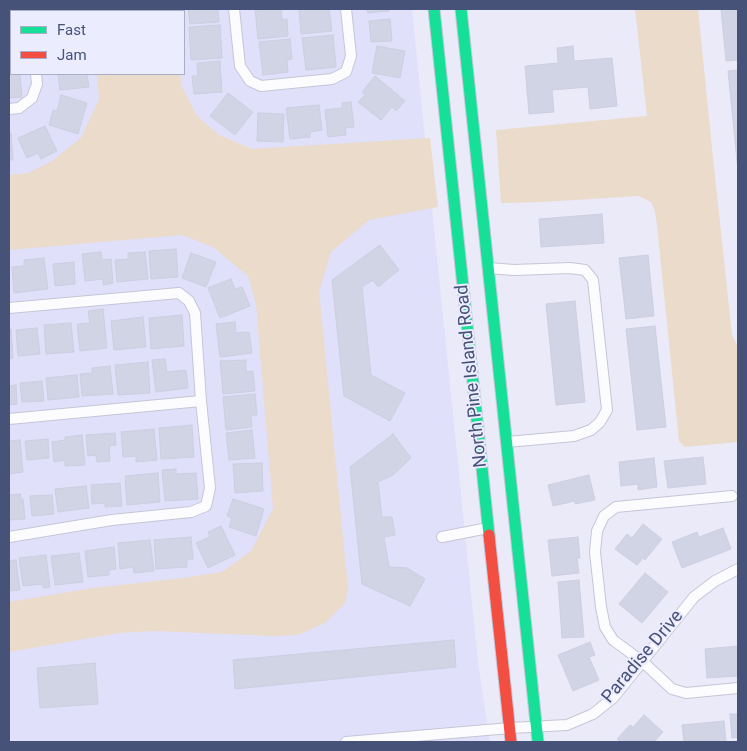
<!DOCTYPE html>
<style>
body{margin:0}
#map{position:relative;width:747px;height:751px;overflow:hidden;background:#ebeaf8;font-family:Roboto,sans-serif}
canvas{display:block}
.frame{position:absolute;inset:0;border:10px solid #475278;pointer-events:none}
.legend{position:absolute;left:10px;top:10px;width:175px;height:65px;box-sizing:border-box;background:#ececff;border:1px solid #aaaec9;margin:0;padding:6px 9px;list-style:none;font-size:15px;color:#475278}
.legend li{display:flex;align-items:center;gap:10px;height:25px}
.legend b{width:25px;border:1px solid #aaaec9}
</style>
<div id="map">
<canvas width="747" height="751"></canvas>
<div class="frame"></div>
<ul class="legend">
<li><b style="height:6px;background:#16e098"></b>Fast</li>
<li><b style="height:6px;background:#f24e42"></b>Jam</li>
</ul>
</div>
<script>
const ctx = document.querySelector('canvas').getContext('2d');
ctx.lineJoin = 'round';
function fill(path, color) { ctx.fillStyle = color; ctx.fill(path, 'evenodd'); }
const shape = rows => new Path2D(rows.map(r => 'M' + r).join(''));
function trace(path, color, width, dash) { ctx.strokeStyle = color; ctx.lineWidth = width; ctx.lineCap = dash ? 'butt' : 'round'; ctx.setLineDash(dash || []); ctx.stroke(path); }
function write(font, color, halo, rows, align = 'center') {
  ctx.font = font + ' Roboto,sans-serif'; ctx.lineWidth = 4; ctx.setLineDash([]); ctx.textBaseline = 'middle'; ctx.strokeStyle = halo; ctx.fillStyle = color; for (const [text, x, y, turn = 0] of rows) {
    ctx.save(); ctx.translate(x, y); ctx.rotate((+turn || 0) * Math.PI / 180); ctx.textAlign = isNaN(turn) ? turn : align; if (halo) ctx.strokeText(text, 0, 0); ctx.fillText(text, 0, 0); ctx.restore();
  }
}
fill(shape([
 [9,9,412,9,478,662,490,742,9,742],
 [11,11,184,11,184,74,11,74]
]), '#e1e0fa');
fill(shape([
 [93,9,174,9,174,11,94,11],
 [635,9,698,9,713,158,732,335,738,347,738,442,685,447,679,441,657,225,655,212,651,202,639,196,543,202,501,203,496,130,647,116],
 [97,74,180,74,181,85,197,116,219,135,252,149,430,138,438,207,369,220,331,252,319,291,348,588,345,603,325,623,298,635,273,636,154,631,119,633,9,652,9,602,93,588,183,578,222,572,251,551,273,509,256,304,248,276,213,247,182,235,9,250,9,175,28,173,52,161,81,138,99,99]
]), '#eadbca');
const building = shape([
 [9,9,12,9,12,11,11,11,11,26,9,26,9,9],
 [50,9,80,9,80,11,51,11,50,9],
 [188,9,218,9,219,22,190,24,188,9],
 [255,9,281,9,282,20,287,19,288,36,258,39,255,9],
 [299,9,329,9,332,31,301,34,299,9],
 [367,9,389,9,389,11,368,13,367,9],
 [721,9,738,9,738,60,726,61,721,9],
 [390,19,392,41,371,42,369,21,390,19],
 [220,25,222,58,191,60,189,27,220,25],
 [9,33,11,33,11,62,9,62,9,33],
 [333,35,336,67,306,70,302,38,333,35],
 [290,39,292,59,287,60,288,72,263,75,259,42,290,39],
 [377,46,405,51,400,78,372,73,377,46],
 [573,46,574,61,612,58,617,106,590,109,588,87,552,90,554,112,529,114,525,66,558,63,557,48,573,46],
 [220,61,222,92,194,94,192,76,198,76,197,63,220,61],
 [9,66,11,66,11,74,20,74,22,97,9,98,9,66],
 [738,70,738,171,728,71,738,70],
 [58,74,87,74,89,87,60,90,58,74],
 [375,76,405,101,396,111,392,107,381,120,358,102,365,95,362,92,375,76],
 [228,93,253,112,235,135,210,116,228,93],
 [61,95,87,103,78,134,49,125,53,110,57,111,61,95],
 [351,102,354,127,345,128,346,135,328,137,325,110,342,108,342,103,351,102],
 [319,105,322,130,310,132,310,137,290,139,286,108,319,105],
 [258,113,284,114,283,142,257,141,258,113],
 [45,126,57,151,41,159,38,153,27,158,18,138,45,126],
 [9,133,11,133,13,160,9,160,9,133],
 [602,214,604,243,541,247,539,219,602,214],
 [380,245,399,270,378,287,373,280,362,287,371,375,405,393,390,421,344,396,332,280,380,245],
 [176,249,178,277,151,279,149,251,176,249],
 [101,252,102,260,111,259,113,283,103,285,103,279,85,281,82,254,101,252],
 [145,252,148,279,117,282,115,260,128,259,128,253,145,252],
 [191,253,216,262,206,287,182,278,191,253],
 [648,255,654,316,626,319,619,258,648,255],
 [44,258,48,289,14,293,12,267,24,266,24,260,44,258],
 [74,262,75,284,55,286,53,264,74,262],
 [231,279,235,289,242,287,250,306,220,318,208,288,231,279],
 [575,301,585,402,556,405,546,304,575,301],
 [103,309,107,348,80,351,77,324,90,323,88,311,103,309],
 [182,315,184,346,151,349,149,318,182,315],
 [143,317,146,347,114,350,111,321,143,317],
 [235,322,236,333,249,332,252,353,220,357,216,324,235,322],
 [71,323,74,352,46,354,44,325,71,323],
 [655,326,666,427,637,430,626,329,655,326],
 [37,328,40,354,18,356,16,330,37,328],
 [9,329,11,329,13,358,9,359,9,329],
 [165,359,167,372,186,370,188,388,156,392,152,360,165,359],
 [246,360,246,372,253,371,255,391,223,394,220,361,246,360],
 [148,362,150,393,118,395,115,365,148,362],
 [110,366,113,394,82,396,80,374,92,373,92,368,110,366],
 [77,375,79,397,48,400,46,378,77,375],
 [42,381,44,401,22,402,20,383,42,381],
 [16,385,17,404,9,405,9,386,16,385],
 [255,394,257,415,251,415,252,427,226,430,223,397,255,394],
 [192,425,194,457,161,459,159,428,192,425],
 [154,429,157,460,136,462,136,456,123,457,121,432,154,429],
 [252,430,255,458,229,460,226,433,252,430],
 [115,433,116,445,109,446,110,461,97,462,96,455,88,456,86,435,115,433],
 [393,434,411,458,393,475,378,482,382,517,392,517,395,535,384,537,389,567,407,568,425,579,410,606,362,584,350,467,393,434],
 [82,435,85,465,65,466,65,460,54,462,52,442,65,440,65,437,82,435],
 [48,439,49,458,27,460,25,441,48,439],
 [20,440,23,472,9,474,9,441,20,440],
 [703,457,706,484,668,488,664,461,703,457],
 [654,458,657,487,638,490,638,484,621,486,619,462,654,458],
 [262,463,263,491,235,493,233,464,262,463],
 [176,469,176,474,196,473,198,499,165,501,162,470,176,469],
 [158,473,160,502,127,505,125,476,158,473],
 [589,475,595,500,575,504,575,501,553,506,548,485,589,475],
 [120,483,122,506,105,507,105,503,92,504,91,485,120,483],
 [86,486,89,508,58,512,55,489,86,486],
 [20,494,21,499,23,499,25,519,9,520,9,495,20,494],
 [52,495,54,514,32,516,30,496,52,495],
 [233,499,264,509,256,536,229,527,232,518,227,516,233,499],
 [643,524,662,539,645,560,643,558,637,565,615,549,627,534,632,538,643,524],
 [221,526,235,555,208,568,196,543,210,537,208,532,221,526],
 [723,528,731,549,682,568,672,542,697,532,699,537,723,528],
 [191,537,193,559,187,559,187,567,156,569,154,540,191,537],
 [578,537,580,558,577,558,579,573,552,576,548,540,578,537],
 [150,540,154,571,134,573,133,567,120,569,118,543,150,540],
 [114,547,116,569,109,570,109,575,88,577,85,551,114,547],
 [79,553,83,582,55,585,51,556,79,553],
 [46,555,50,587,43,588,43,584,23,586,19,558,46,555],
 [16,560,20,590,9,591,9,561,16,560],
 [645,573,668,592,642,623,619,604,645,573],
 [579,580,584,637,562,638,558,582,579,580],
 [454,640,456,667,235,689,233,660,454,640],
 [590,642,595,655,589,657,599,680,573,691,558,655,590,642],
 [738,646,738,676,707,678,705,649,738,646],
 [95,663,98,704,40,708,37,668,95,663],
 [730,714,738,714,738,737,732,738,730,714],
 [644,715,663,732,654,742,621,742,617,739,630,725,633,727,644,715],
 [724,721,726,742,684,742,682,725,724,721]
]);
fill(building, '#d1d4e5');
trace(building, '#cccee1', 1);
const street = shape([
 [30,9,30,11],
 [234,9,240,66,250,81,261,86,332,79,346,72,351,56,346,9],
 [9,109,19,108,32,98,37,84,36,74],
 [488,268,514,270,570,268,585,270,593,280,607,410,600,422,591,430,574,436,507,442],
 [9,308,179,293,189,301,195,313,201,401,210,488,206,506,191,512,112,520,9,537],
 [9,419,201,401],
 [732,496,616,507,604,516,597,531,595,552,601,607,605,627,613,640,643,662,672,689,686,693,738,688],
 [442,537,488,528],
 [346,742,510,728,567,725,593,714,613,698,694,597,715,581,738,569]
]);
const fast = shape([
 [434,9,489,535],
 [461,9,538,742]
]);
const jam = shape([
 [489,535,511,742]
]);
trace(street, '#c4c6d8', 12);
trace(fast, '#c5c8d9', 13);
trace(jam, '#c5c8d9', 13);
trace(street, '#fcfcfe', 10);
trace(fast, '#16e098', 11);
trace(jam, '#f24e42', 11);
write('18px', '#475278', '#ececff', [
 ["North Pine Island Road",472,376,-96],
 ["Paradise Drive",643,657,-50]
]);
</script>
